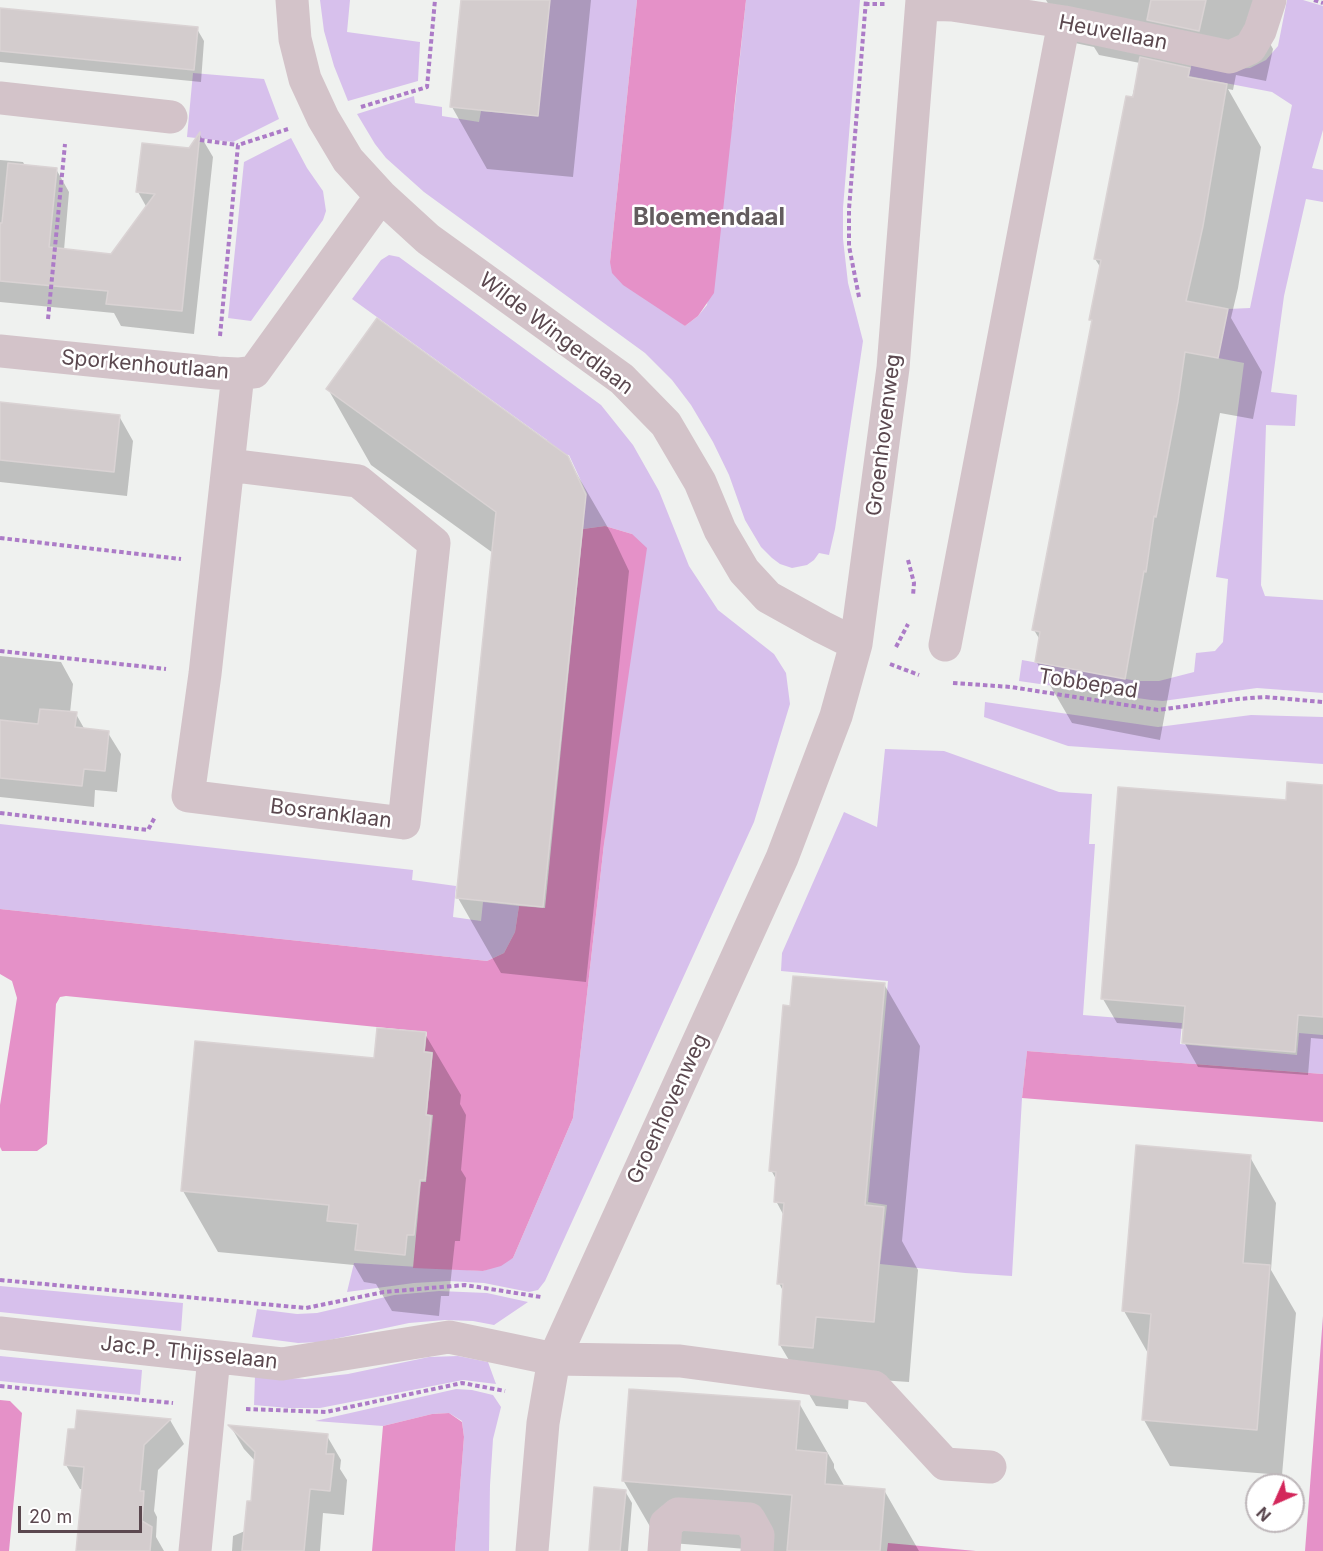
<!DOCTYPE html>
<style>
body{margin:0}
#map{position:relative;width:1323px;height:1551px;overflow:hidden;background:#eff1ef;font-family:Inter,sans-serif}
canvas{display:block}
.north{position:absolute;left:1245px;top:1473px;width:60px;height:60px;box-sizing:border-box;background:#fff;border:2px solid #bdb6b9;border-radius:50%;rotate:225deg;font-size:16px;font-weight:700;line-height:24px;text-align:center;color:#5b484f}
.north::after{content:'';display:block;margin:auto;width:21px;height:27px;background:#d3275b;clip-path:polygon(50% 0,100% 100%,50% 72%,0 100%)}
.scale{position:absolute;left:18px;top:1506px;width:124px;height:27px;box-sizing:border-box;border:3px solid #5b484f;border-top:0;padding-left:8px;font-size:18px;line-height:21px;white-space:nowrap;color:#5b484f;-webkit-text-stroke:4px #fff;paint-order:stroke}
</style>
<div id="map">
<canvas width="1323" height="1551"></canvas>
<div class="north">N</div>
<div class="scale">20 m</div>
</div>
<script>
const ctx = document.querySelector('canvas').getContext('2d');
ctx.lineJoin = 'round';
function fill(path, color) { ctx.fillStyle = color; ctx.fill(path, 'evenodd'); }
const shape = rows => new Path2D(rows.map(r => 'M' + r).join(''));
function trace(path, color, width, dash) { ctx.strokeStyle = color; ctx.lineWidth = width; ctx.lineCap = dash ? 'butt' : 'round'; ctx.setLineDash(dash || []); ctx.stroke(path); }
function write(font, color, halo, rows, align = 'center') {
  ctx.font = font + ' Inter,sans-serif'; ctx.lineWidth = 5; ctx.setLineDash([]); ctx.textBaseline = 'middle'; ctx.strokeStyle = halo; ctx.fillStyle = color; for (const [text, x, y, turn = 0] of rows) {
    ctx.save(); ctx.translate(x, y); ctx.rotate((+turn || 0) * Math.PI / 180); ctx.textAlign = isNaN(turn) ? turn : align; if (halo) ctx.strokeText(text, 0, 0); ctx.fillText(text, 0, 0); ctx.restore();
  }
}
fill(shape([
 [320,0,350,0,347,32,420,42,418,81,348,101,334,66,324,31],
 [550,0,637,0,610,262,685,326,698,316,707,305,735,104,746,0,860,0,843,208,843,239,848,283,863,341,835,529,829,555,819,553,814,560,807,565,792,568,780,564,772,558,761,547,745,520,729,475,713,442,691,405,672,380,645,353,424,192,386,158,375,144,357,114,414,96,415,103,442,107,442,116,479,122,481,111,538,116],
 [1287,0,1303,0,1323,6,1323,130,1312,168,1323,170,1323,202,1306,199,1284,296,1271,392,1297,395,1295,426,1266,425,1261,585,1265,596,1323,600,1323,693,1257,688,1163,701,1151,700,1019,681,1022,660,1137,681,1159,681,1194,672,1196,653,1215,651,1223,642,1228,579,1216,577,1244,363,1218,358,1228,309,1250,308,1292,105,1272,92,1189,76,1192,62,1233,69,1250,68,1266,60,1278,46],
 [193,73,264,79,279,119,233,142,187,137],
 [291,138,307,168,323,191,326,211,323,220,251,321,228,318,244,162],
 [389,255,399,257,601,405,633,445,659,491,689,566,718,610,774,654,786,673,790,704,754,822,545,1281,538,1290,529,1292,484,1283,449,1281,414,1283,347,1292,354,1263,483,1271,513,1258,573,1118,604,844,632,534,605,526,583,529,584,521,573,519,574,513,587,494,569,455,546,453,541,449,547,440,352,299,381,260],
 [985,702,1158,727,1251,715,1323,717,1323,764,1068,746,984,717],
 [885,749,944,751,1059,792,1092,794,1089,844,1095,844,1083,1015,1182,1023,1180,1044,1297,1055,1299,1033,1323,1035,1323,1074,1027,1051,1022,1098,1012,1276,965,1273,880,1264,887,1205,868,1202,888,981,781,971,782,953,844,812,877,827],
 [0,824,413,870,412,880,456,886,453,917,481,921,483,902,519,906,515,932,504,953,487,961,0,909],
 [0,1286,183,1303,181,1331,0,1312],
 [439,1291,487,1293,528,1302,494,1325,473,1321,445,1320,409,1323,320,1342,298,1343,252,1337,257,1309,297,1314,317,1313,394,1295],
 [0,1356,142,1370,140,1395,0,1381],
 [458,1356,488,1362,496,1384,463,1380,320,1408,288,1408,254,1405,255,1376,305,1379,348,1374,429,1357],
 [456,1389,472,1390,493,1395,501,1407,493,1439,490,1485,489,1551,455,1551,464,1437,462,1421,449,1413,432,1414,383,1426,315,1421]
]), '#d7c0ec');
fill(shape([
 [637,0,746,0,714,293,698,316,685,326,623,285,612,273,610,262],
 [605,526,632,534,647,548,604,844,573,1118,513,1258,501,1266,483,1271,413,1268,421,1182,426,1182,433,1115,427,1114,433,1052,425,1051,427,1032,66,996,60,997,56,1004,47,1144,37,1151,2,1151,0,1147,0,1105,17,998,12,981,0,974,0,909,487,961,504,953,515,932,519,906,545,908,583,529],
 [1027,1051,1323,1074,1323,1122,1022,1098],
 [1323,1316,1323,1551,1305,1551],
 [0,1400,10,1401,22,1413,9,1551,0,1551],
 [449,1413,462,1422,464,1437,455,1551,372,1551,383,1426,432,1414],
 [888,1543,976,1551,887,1551]
]), '#e591c8');
fill(shape([
 [463,0,591,0,573,177,487,169,452,107],
 [1046,0,1261,0,1267,38,1273,49,1266,81,1236,75,1233,90,1228,89,1261,147,1238,288,1231,318,1262,372,1253,419,1220,413,1160,740,1072,723,1036,661,1040,640,1034,630,1093,323,1090,319,1101,268,1095,259,1140,63,1099,55,1094,47,1070,42],
 [0,9,197,29,204,41,201,82,0,62],
 [200,135,213,157,194,334,121,326,114,313,0,302,0,160,23,162,25,166,56,169,69,192,64,250,112,255,147,208,138,192,190,149],
 [328,389,567,457,611,533,629,571,586,982,501,973,458,898,493,553,371,465],
 [0,404,119,416,133,441,127,496,0,482],
 [0,656,61,662,73,684,70,713,76,714,85,730,108,733,121,754,117,792,95,790,94,807,0,797],
 [1323,787,1323,1039,1311,1038,1308,1075,1198,1067,1184,1042,1185,1029,1117,1023,1103,999,1287,802],
 [884,984,920,1046,902,1241,918,1270,909,1382,850,1378,848,1409,816,1406,780,1345,784,1293,779,1283,784,1216,776,1201,777,1181,771,1170,792,1008],
 [425,1034,461,1095,460,1104,466,1115,461,1170,466,1178,460,1241,455,1241,449,1296,441,1296,439,1316,392,1311,376,1284,364,1282,354,1265,218,1252,183,1191,375,1060],
 [1250,1157,1276,1203,1271,1270,1296,1313,1282,1475,1170,1466,1144,1420,1149,1355,1124,1311],
 [799,1403,834,1464,834,1468,845,1487,884,1490,919,1551,771,1551,659,1542,623,1480],
 [79,1412,170,1420,184,1444,158,1470,154,1511,157,1517,156,1537,164,1551,77,1551,83,1489,80,1489,66,1465,76,1431],
 [231,1427,327,1436,341,1460,340,1469,347,1480,344,1515,323,1513,320,1551,232,1551,233,1536,245,1531,253,1503,256,1462,244,1449],
 [625,1491,632,1503,628,1551,591,1551]
]), '#0003');
const building = shape([
 [461,0,550,0,538,116,450,107,461,0],
 [1151,0,1206,0,1199,31,1147,20,1151,0],
 [0,8,198,27,194,70,0,51,0,8],
 [1140,57,1190,68,1188,77,1227,84,1203,226,1186,301,1228,309,1218,358,1185,352,1178,401,1156,517,1154,516,1146,572,1144,571,1125,679,1035,662,1040,632,1032,630,1092,320,1089,320,1101,260,1094,259,1126,96,1133,97,1140,57],
 [200,132,182,311,106,304,108,291,0,281,0,223,2,223,8,163,57,168,49,247,111,254,155,194,136,192,142,143,189,148,200,132],
 [377,318,568,456,586,495,543,907,456,898,496,512,326,389,377,318],
 [0,402,120,415,114,472,0,460,0,402],
 [40,709,77,712,75,727,109,731,105,771,84,769,82,786,0,778,0,720,38,724,40,709],
 [1287,782,1323,785,1323,1017,1298,1015,1295,1052,1182,1043,1185,1006,1101,999,1118,787,1286,800,1287,782],
 [793,976,885,983,865,1205,884,1207,874,1322,816,1317,813,1348,779,1345,783,1284,777,1284,784,1203,774,1202,776,1172,769,1171,783,1005,790,1006,793,976],
 [377,1028,426,1032,424,1052,432,1053,426,1115,431,1116,425,1180,420,1180,414,1235,407,1235,405,1255,355,1250,358,1224,327,1221,329,1205,181,1191,195,1041,374,1058,377,1028],
 [1136,1145,1251,1155,1243,1263,1270,1265,1257,1430,1142,1420,1151,1314,1122,1311,1136,1145],
 [629,1389,800,1401,796,1450,827,1453,825,1484,885,1489,880,1551,787,1551,792,1495,622,1481,629,1389],
 [77,1410,171,1419,144,1445,140,1491,144,1491,142,1521,152,1527,150,1551,76,1551,84,1467,64,1465,68,1429,75,1429,77,1410],
 [228,1425,328,1434,326,1454,334,1454,330,1491,310,1489,304,1551,242,1551,247,1501,251,1501,255,1452,228,1425],
 [594,1487,626,1490,620,1551,589,1551,594,1487]
]);
fill(building, '#d3cccd');
trace(building, '#dad3d4', 1.5);
trace(shape([
 [1314,0,1323,3],
 [865,4,885,4],
 [361,107,427,87,435,0],
 [200,140,238,145],
 [859,297,849,246,849,209,866,0],
 [48,319,65,144],
 [220,336,238,145,288,129],
 [0,538,181,559],
 [908,560,914,583,913,596],
 [896,647,908,624],
 [0,651,166,669],
 [890,664,919,675],
 [953,683,1011,687,1158,710,1238,699,1265,697,1323,702],
 [0,813,148,830,155,817],
 [0,1280,306,1308,384,1292,465,1285,541,1297],
 [0,1386,173,1403],
 [246,1409,326,1412,462,1383,505,1391]
]), '#ac7bc7', 4, [4.5, 3]);
trace(shape([
 [292,0,295,39,305,79,323,118,348,160,381,196,428,239,622,379,666,424,700,482,720,530,744,571,768,597,822,627,856,644],
 [922,4,952,5,1064,22,1230,57,1250,48,1260,31,1270,0],
 [0,98,171,117],
 [0,351,217,373,238,374,254,372,381,196],
 [228,465,358,481,434,543,404,823,188,796,205,674,238,374],
 [945,645,1064,22],
 [0,1333,282,1364,449,1337,554,1359,680,1361,874,1387,945,1464,990,1467],
 [195,1551,214,1357],
 [532,1551,543,1423,554,1359,782,858,836,716,856,644,893,368,922,0],
 [664,1551,666,1524,678,1514,749,1519,758,1535,757,1551]
]), '#d3c3c9', 33);
write('21px', '#5b484f', '#fff', [
 ["Heuvellaan",1113,33,11],
 ["Wilde Wingerdlaan",556,334,37],
 ["Sporkenhoutlaan",145,365,5],
 ["Groenhovenweg",884,435,-83],
 ["Tobbepad",1088,684,9],
 ["Bosranklaan",331,814,7],
 ["Groenhovenweg",668,1109,-65],
 ["Jac.P. Thijsselaan",189,1353,6]
]);
write('bold 24px', '#635c5e', '#fff', [
 ["Bloemendaal",709,218]
]);
</script>
